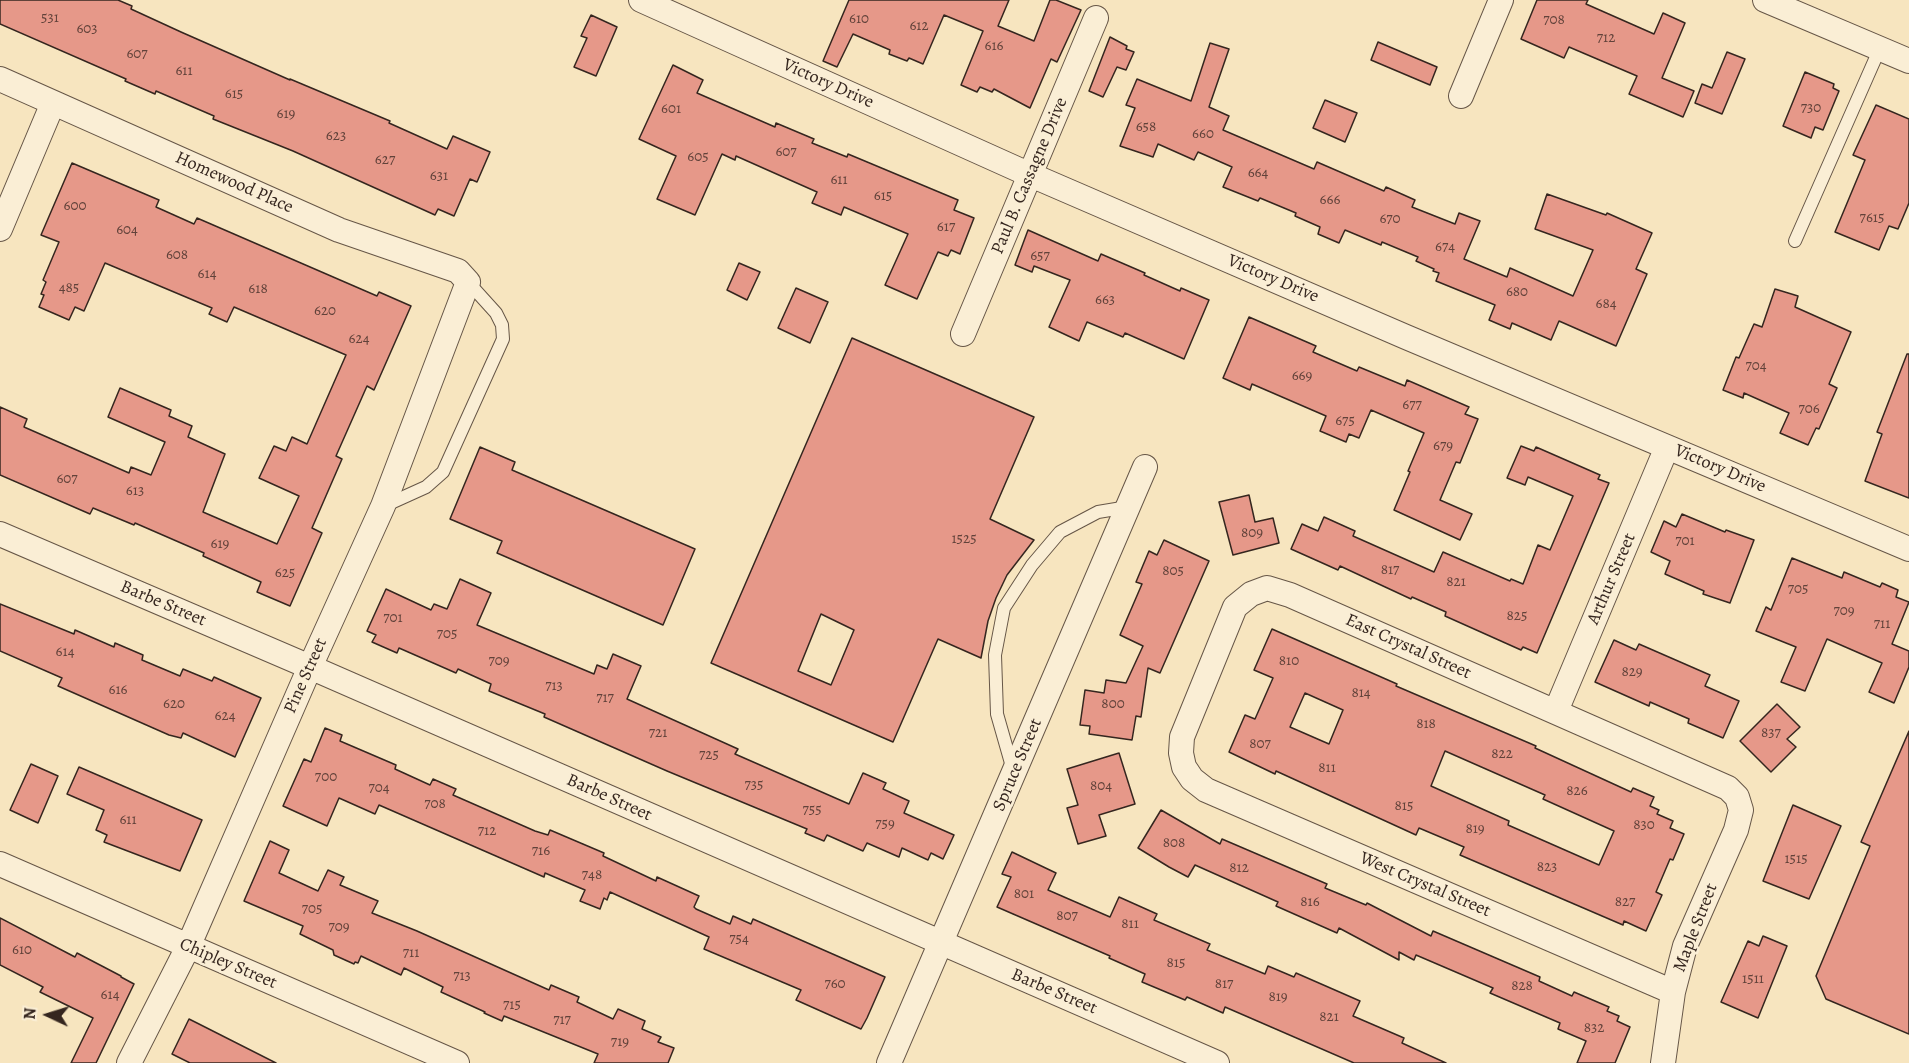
<!DOCTYPE html>
<style>
body{margin:0}
#map{position:relative;width:1909px;height:1063px;overflow:hidden;background:#f7e5bf;font-family:Alegreya,serif}
canvas{display:block}
.north{position:absolute;left:18px;top:985px;width:60px;height:60px;-webkit-text-stroke:4px #faeed5;paint-order:stroke;rotate:274deg;font-size:16px;font-weight:700;line-height:24px;text-align:center;color:#35261f}
.north::after{content:'';display:block;margin:auto;width:21px;height:27px;background:#35261f;clip-path:polygon(50% 0,100% 100%,50% 72%,0 100%)}
</style>
<div id="map">
<canvas width="1909" height="1063"></canvas>
<div class="north">N</div>
</div>
<script>
const ctx = document.querySelector('canvas').getContext('2d');
ctx.lineJoin = 'round';
function fill(path, color) { ctx.fillStyle = color; ctx.fill(path, 'evenodd'); }
const shape = rows => new Path2D(rows.map(r => 'M' + r).join(''));
function trace(path, color, width, dash) { ctx.strokeStyle = color; ctx.lineWidth = width; ctx.lineCap = dash ? 'butt' : 'round'; ctx.setLineDash(dash || []); ctx.stroke(path); }
function write(font, color, halo, rows, align = 'center') {
  ctx.font = font + ' Alegreya,serif'; ctx.lineWidth = 5; ctx.setLineDash([]); ctx.textBaseline = 'middle'; ctx.strokeStyle = halo; ctx.fillStyle = color; for (const [text, x, y, turn = 0] of rows) {
    ctx.save(); ctx.translate(x, y); ctx.rotate((+turn || 0) * Math.PI / 180); ctx.textAlign = isNaN(turn) ? turn : align; if (halo) ctx.strokeText(text, 0, 0); ctx.fillText(text, 0, 0); ctx.restore();
  }
}
const building = shape([
 [0,0,118,0,132,6,131,9,181,32,290,80,290,79,390,121,389,123,447,149,453,136,490,152,477,182,470,179,454,216,438,209,435,215,293,151,213,119,214,116,156,91,155,94,125,81,126,79,0,24,0,0],
 [849,0,1009,0,998,26,1034,41,1050,0,1056,0,1081,10,1057,62,1051,59,1030,108,994,89,992,92,980,87,977,92,961,85,983,31,944,15,923,64,909,58,907,61,889,54,890,50,853,34,837,67,823,61,849,0],
 [1537,0,1588,0,1586,4,1654,34,1663,13,1685,23,1662,78,1694,91,1683,117,1629,94,1637,76,1569,47,1564,58,1521,39,1537,0],
 [591,15,617,27,596,76,574,67,587,38,581,36,591,15],
 [1110,37,1127,46,1126,49,1134,52,1126,70,1117,67,1103,97,1089,91,1110,37],
 [1378,42,1437,67,1430,85,1371,60,1378,42],
 [1210,43,1229,49,1209,107,1229,116,1223,130,1314,169,1317,162,1384,191,1386,187,1415,200,1412,207,1455,224,1459,213,1480,221,1464,259,1507,277,1510,268,1573,296,1593,250,1535,229,1547,194,1606,215,1607,213,1652,233,1636,269,1647,274,1616,346,1559,321,1551,340,1512,323,1510,329,1489,320,1495,305,1436,281,1439,273,1433,271,1434,269,1416,261,1418,257,1382,242,1381,245,1345,230,1339,243,1318,234,1320,227,1295,216,1296,213,1260,198,1258,201,1223,187,1232,167,1198,152,1194,160,1158,144,1153,157,1120,146,1135,108,1126,105,1137,79,1191,101,1210,43],
 [1727,52,1745,59,1722,114,1695,103,1702,84,1712,88,1727,52],
 [673,65,703,80,697,93,775,127,776,123,814,139,812,143,847,157,848,154,958,200,954,210,974,218,960,254,951,250,948,256,938,252,917,299,885,285,908,234,844,207,841,215,812,203,817,192,736,156,735,160,722,154,695,215,657,199,676,156,639,139,673,65],
 [1805,72,1834,84,1833,88,1839,91,1823,130,1815,127,1811,138,1783,126,1805,72],
 [1325,100,1357,113,1345,142,1313,128,1325,100],
 [1876,105,1909,119,1909,203,1898,229,1889,226,1879,250,1835,232,1865,160,1853,155,1876,105],
 [72,163,159,200,156,207,194,224,197,218,377,296,379,292,411,306,374,390,367,386,336,456,342,459,312,528,322,533,290,606,257,592,261,582,203,556,204,553,135,523,134,525,93,508,90,514,0,475,0,407,27,419,24,427,129,473,131,467,151,475,165,442,108,417,120,388,171,410,169,416,192,426,188,437,225,454,203,512,277,544,299,496,259,478,274,446,286,451,292,437,307,444,346,355,234,307,227,322,209,314,212,308,105,263,84,311,75,307,69,320,39,307,44,295,41,294,46,282,43,280,59,242,41,235,72,163],
 [1028,230,1098,261,1101,254,1145,273,1144,275,1180,291,1181,288,1209,300,1184,359,1125,333,1123,337,1087,322,1079,341,1049,327,1070,280,1034,266,1032,272,1015,265,1028,230],
 [739,263,760,272,747,300,727,290,739,263],
 [796,288,828,302,810,343,778,328,796,288],
 [1775,289,1798,296,1795,307,1851,332,1829,384,1837,388,1819,429,1816,428,1808,445,1780,433,1789,413,1744,393,1743,398,1723,390,1736,357,1739,358,1754,324,1762,327,1775,289],
 [1249,317,1316,346,1313,352,1357,371,1359,367,1405,386,1407,380,1469,407,1465,414,1478,419,1460,463,1456,462,1440,500,1472,514,1460,540,1394,510,1410,472,1408,471,1424,433,1371,410,1359,438,1349,434,1346,442,1320,431,1326,416,1252,384,1250,390,1223,378,1249,317],
 [852,338,1034,417,990,519,1034,540,1007,575,996,598,988,621,981,658,938,639,893,742,711,663,852,338],
 [821,614,854,630,831,685,798,671,821,614],
 [1907,354,1909,354,1909,498,1865,481,1882,434,1877,432,1907,354],
 [1521,446,1534,451,1536,447,1600,475,1598,479,1609,483,1537,653,1523,647,1521,650,1445,616,1446,612,1412,597,1411,599,1340,566,1338,570,1291,549,1302,524,1318,531,1324,517,1355,531,1353,536,1434,572,1443,552,1510,581,1511,579,1523,584,1538,545,1550,550,1573,496,1528,477,1525,485,1507,478,1521,446],
 [480,447,515,462,512,470,695,549,663,625,497,553,502,541,450,519,480,447],
 [1249,495,1255,522,1273,518,1279,543,1233,555,1219,502,1249,495],
 [1682,514,1725,532,1726,530,1754,540,1730,603,1703,594,1704,591,1665,574,1670,561,1651,552,1664,521,1676,527,1682,514],
 [1164,540,1209,561,1160,673,1148,668,1141,717,1136,716,1132,740,1089,734,1090,726,1080,725,1085,690,1104,693,1106,680,1126,683,1143,646,1120,635,1142,584,1136,582,1149,551,1157,555,1164,540],
 [1792,558,1842,578,1844,572,1880,587,1882,583,1898,590,1896,597,1909,602,1892,644,1909,651,1909,667,1894,703,1869,692,1882,663,1827,639,1805,691,1781,682,1796,647,1756,631,1766,607,1771,610,1792,558],
 [460,579,491,593,477,625,594,674,597,665,607,669,613,654,641,666,627,699,738,749,735,754,849,804,863,773,886,783,883,789,909,801,904,813,954,835,943,859,931,853,928,860,902,848,899,857,867,843,863,851,827,835,824,841,805,833,807,829,667,771,544,717,545,714,489,691,491,684,458,669,456,673,399,648,397,653,372,642,376,635,367,631,386,589,431,610,434,604,447,609,460,579],
 [0,604,74,634,75,630,114,647,115,643,143,655,142,660,180,676,183,669,212,681,214,677,261,698,235,757,183,733,181,738,169,735,58,686,62,678,0,651,0,604],
 [1272,629,1397,684,1396,686,1536,746,1535,748,1631,792,1633,788,1654,797,1650,806,1659,810,1657,814,1673,821,1670,828,1684,834,1673,860,1670,859,1656,892,1662,895,1646,931,1624,921,1623,925,1460,855,1464,847,1419,828,1416,835,1276,771,1275,774,1229,752,1245,715,1255,719,1273,678,1254,670,1272,629],
 [1305,693,1343,710,1329,744,1290,727,1305,693],
 [1445,751,1545,795,1543,799,1614,831,1599,865,1508,825,1509,821,1431,786,1445,751],
 [1614,640,1636,650,1639,644,1710,675,1705,686,1739,701,1723,738,1688,723,1689,719,1650,702,1649,706,1595,682,1614,640],
 [1777,704,1800,727,1787,739,1796,747,1771,772,1740,741,1777,704],
 [325,728,342,735,340,741,396,765,395,769,430,785,433,779,456,789,453,795,535,831,548,835,550,830,604,853,603,856,656,881,657,877,699,896,694,907,696,909,730,924,733,916,751,924,753,919,885,977,867,1018,861,1029,796,1000,801,990,704,949,709,937,610,892,607,900,604,898,600,909,580,901,585,890,545,873,544,877,379,805,375,814,339,798,327,826,283,806,304,759,311,762,325,728],
 [1909,731,1909,1034,1826,999,1816,976,1870,846,1861,842,1909,731],
 [1119,753,1135,804,1099,815,1106,836,1078,844,1067,808,1078,805,1067,769,1119,753],
 [31,764,58,776,38,823,10,810,31,764],
 [79,767,202,820,180,871,104,842,107,835,96,830,104,810,67,794,79,767],
 [1793,805,1841,826,1809,899,1763,881,1793,805],
 [1161,810,1220,844,1222,839,1327,884,1325,888,1366,905,1367,903,1431,936,1433,931,1540,977,1539,981,1572,996,1574,992,1609,1007,1607,1011,1619,1016,1617,1021,1630,1027,1615,1063,1577,1063,1586,1041,1558,1029,1560,1023,1490,993,1493,988,1416,955,1414,960,1399,952,1399,960,1339,928,1337,933,1276,906,1278,902,1195,865,1188,877,1169,867,1138,848,1161,810],
 [270,841,289,850,279,873,318,891,328,870,344,877,340,885,378,901,372,913,417,931,549,990,551,985,579,997,577,1002,613,1019,618,1009,645,1021,642,1029,661,1037,658,1042,674,1048,668,1063,594,1063,598,1054,504,1016,502,1021,484,1013,485,1012,441,992,443,987,404,968,401,975,361,956,358,963,355,962,354,964,334,955,333,950,300,934,303,926,244,901,270,841],
 [1012,852,1056,873,1048,890,1110,917,1119,897,1157,914,1154,920,1210,944,1207,950,1265,974,1268,966,1294,977,1296,973,1360,1001,1353,1016,1404,1038,1402,1043,1446,1063,1354,1063,1225,1007,1223,1013,1187,997,1185,1000,1142,982,1145,974,1109,958,1110,956,997,907,1011,877,1002,874,1012,852],
 [0,918,75,957,77,953,121,976,121,977,134,984,96,1063,71,1063,93,1018,40,992,43,987,0,965,0,918],
 [1763,936,1787,946,1758,1018,1721,1002,1748,941,1759,946,1763,936],
 [189,1019,197,1023,276,1063,190,1063,172,1054,189,1019]
]);
fill(building, '#e69889');
trace(building, '#35261f', 1.5);
const service = shape([
 [1795,241,1880,48],
 [384,506,426,487,443,472,503,339,502,325,496,313,468,282],
 [1013,770,997,714,995,655,1004,608,1032,565,1060,532,1098,512,1128,507]
]);
const minor = shape([
 [641,0,1017,169,1406,337,1909,549],
 [1765,0,1909,61],
 [0,79,339,230,458,271,468,282,383,506,310,667,188,947,129,1063],
 [1461,96,1501,0],
 [0,229,53,103],
 [963,334,1096,18],
 [0,534,310,667,1217,1063],
 [1556,711,1667,447],
 [0,864,457,1063],
 [889,1063,1145,467],
 [1663,1063,1673,992,1685,946,1736,830,1741,810,1737,797,1728,788,1290,595,1267,588,1251,594,1235,607,1182,737,1181,753,1184,767,1192,779,1206,790,1673,992]
]);
trace(service, '#665647', 14);
trace(minor, '#665647', 26);
trace(service, '#faeed5', 12);
trace(minor, '#faeed5', 24);
write('15px', '#61423a', null, [
 ["531",50,18],
 ["610",859,19],
 ["708",1554,20],
 ["612",919,26],
 ["603",87,29],
 ["712",1606,38],
 ["616",994,46],
 ["607",137,54],
 ["611",184,71],
 ["615",234,94],
 ["730",1811,108],
 ["601",671,109],
 ["619",286,114],
 ["658",1146,127],
 ["660",1203,134],
 ["623",336,136],
 ["607",786,152],
 ["605",698,157],
 ["627",385,160],
 ["664",1258,173],
 ["631",439,176],
 ["611",839,180],
 ["615",883,196],
 ["666",1330,200],
 ["600",75,206],
 ["7615",1872,218],
 ["670",1390,219],
 ["617",946,227],
 ["604",127,230],
 ["674",1445,247],
 ["608",177,255],
 ["657",1040,256],
 ["614",207,274],
 ["485",69,288],
 ["618",258,289],
 ["680",1517,292],
 ["663",1105,300],
 ["684",1606,304],
 ["620",325,311],
 ["624",359,339],
 ["704",1756,366],
 ["669",1302,376],
 ["677",1412,405],
 ["706",1809,409],
 ["675",1345,421],
 ["679",1443,446],
 ["607",67,479],
 ["613",135,491],
 ["809",1252,533],
 ["1525",964,539],
 ["701",1685,541],
 ["619",220,544],
 ["817",1390,570],
 ["805",1173,571],
 ["625",285,573],
 ["821",1456,582],
 ["705",1798,589],
 ["709",1844,611],
 ["825",1517,616],
 ["701",393,618],
 ["711",1882,624],
 ["705",447,634],
 ["614",65,652],
 ["709",499,661],
 ["810",1289,661],
 ["829",1632,672],
 ["713",554,686],
 ["616",118,690],
 ["814",1361,693],
 ["717",605,698],
 ["620",174,704],
 ["800",1113,704],
 ["624",225,716],
 ["818",1426,724],
 ["721",658,733],
 ["837",1771,733],
 ["807",1260,744],
 ["822",1502,754],
 ["725",709,755],
 ["811",1327,768],
 ["700",326,777],
 ["735",754,785],
 ["804",1101,786],
 ["704",379,788],
 ["826",1577,791],
 ["708",435,804],
 ["815",1404,806],
 ["755",812,810],
 ["611",128,820],
 ["759",885,824],
 ["830",1644,825],
 ["819",1475,829],
 ["712",487,831],
 ["808",1174,843],
 ["716",541,851],
 ["1515",1796,859],
 ["823",1547,867],
 ["812",1239,868],
 ["748",592,875],
 ["801",1024,894],
 ["816",1310,902],
 ["827",1625,902],
 ["705",312,909],
 ["807",1067,916],
 ["811",1130,924],
 ["709",339,927],
 ["754",739,939],
 ["610",22,950],
 ["711",411,953],
 ["815",1176,963],
 ["713",462,976],
 ["1511",1753,979],
 ["760",835,984],
 ["817",1224,984],
 ["828",1522,986],
 ["614",110,995],
 ["819",1278,997],
 ["715",512,1005],
 ["821",1329,1017],
 ["717",562,1020],
 ["832",1594,1028],
 ["719",620,1042]
]);
write('18px', '#35261f', '#faeed5', [
 ["Victory Drive",828,84,24],
 ["Paul B. Cassagne Drive",1030,176,-67],
 ["Homewood Place",234,183,24],
 ["Victory Drive",1273,279,23],
 ["Victory Drive",1720,469,23],
 ["Arthur Street",1612,579,-67],
 ["Barbe Street",163,604,23],
 ["East Crystal Street",1408,647,24],
 ["Pine Street",306,676,-66],
 ["Spruce Street",1018,765,-67],
 ["Barbe Street",609,798,24],
 ["West Crystal Street",1425,885,23],
 ["Maple Street",1696,928,-69],
 ["Chipley Street",228,964,23],
 ["Barbe Street",1054,992,23]
]);
</script>
